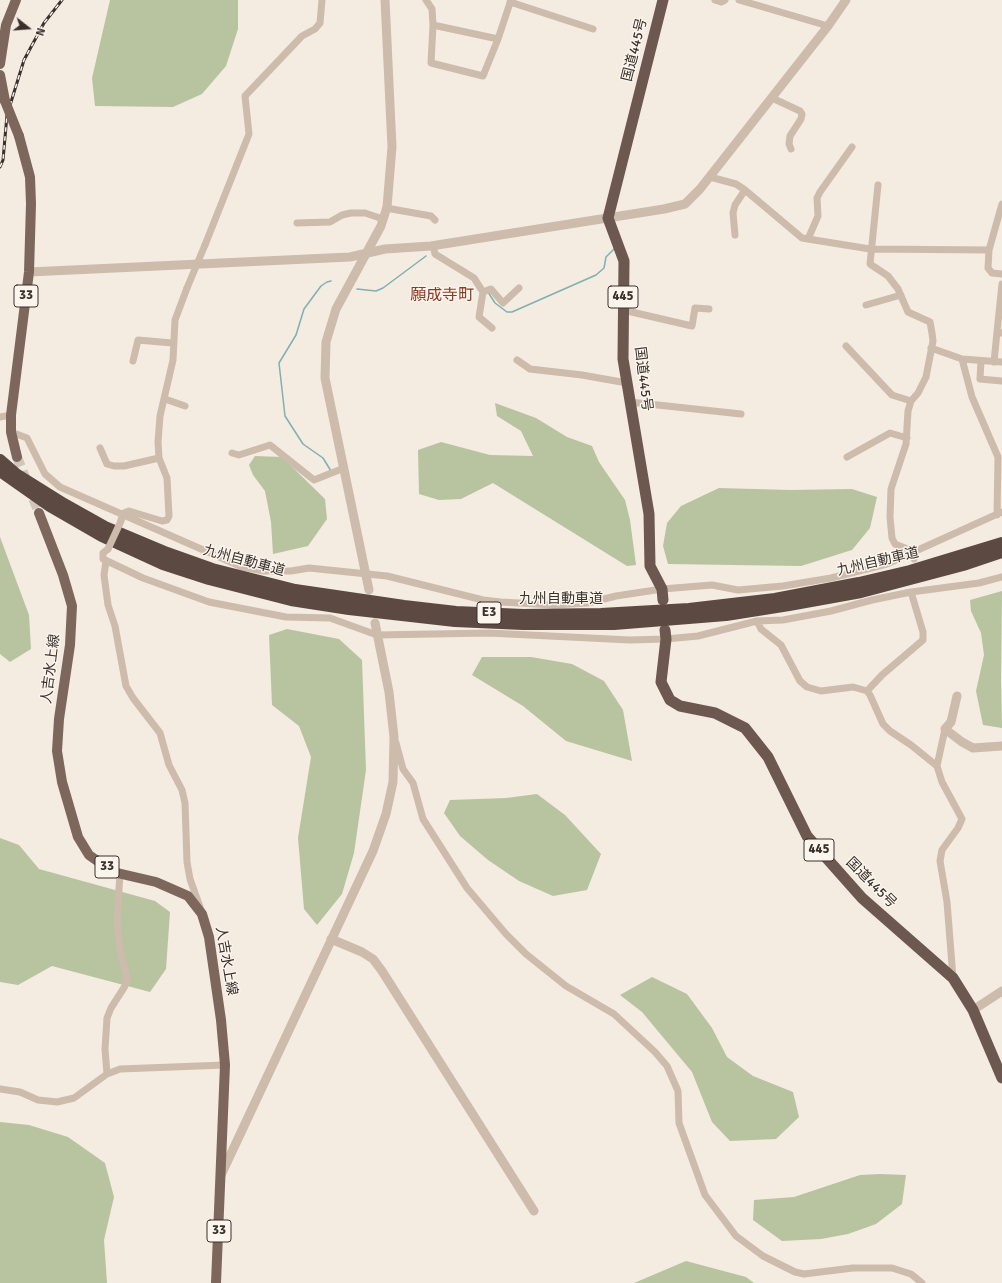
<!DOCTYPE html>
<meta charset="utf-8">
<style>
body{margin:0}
#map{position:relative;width:1002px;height:1283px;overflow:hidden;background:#f4ebe1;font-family:Signika,sans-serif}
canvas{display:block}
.north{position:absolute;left:8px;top:8px;width:40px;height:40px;-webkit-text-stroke:3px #fbf5ee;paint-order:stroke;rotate:107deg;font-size:11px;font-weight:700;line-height:16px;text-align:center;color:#3b302b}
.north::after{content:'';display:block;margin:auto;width:14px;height:18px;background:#3b302b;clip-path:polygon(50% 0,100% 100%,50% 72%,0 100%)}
</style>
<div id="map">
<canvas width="1002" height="1283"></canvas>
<div class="north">N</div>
</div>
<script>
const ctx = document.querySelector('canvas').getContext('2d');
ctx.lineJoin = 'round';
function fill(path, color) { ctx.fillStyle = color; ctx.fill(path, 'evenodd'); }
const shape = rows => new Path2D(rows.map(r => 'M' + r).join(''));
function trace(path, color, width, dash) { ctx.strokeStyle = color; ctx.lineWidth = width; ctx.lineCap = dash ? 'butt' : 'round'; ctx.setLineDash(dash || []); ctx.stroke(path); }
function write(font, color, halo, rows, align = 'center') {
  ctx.font = font + ' Signika,"Noto Sans JP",sans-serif'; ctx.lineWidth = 3; ctx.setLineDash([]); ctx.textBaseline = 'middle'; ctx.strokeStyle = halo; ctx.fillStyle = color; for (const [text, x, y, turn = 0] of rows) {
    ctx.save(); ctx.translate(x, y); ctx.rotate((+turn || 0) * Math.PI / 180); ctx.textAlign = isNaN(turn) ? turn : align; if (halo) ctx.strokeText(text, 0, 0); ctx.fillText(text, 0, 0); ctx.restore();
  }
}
fill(shape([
 [110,0,238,0,238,29,226,66,202,94,173,107,95,106,92,78],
 [495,403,536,418,567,437,592,446,599,462,625,500,630,520,636,565,627,566,493,483,461,499,439,500,419,494,418,450,441,442,490,455,533,456,521,431,497,416],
 [255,456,282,457,325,499,327,519,308,546,273,554,271,522,265,491,253,475,249,465],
 [719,488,790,490,852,489,877,497,870,528,852,550,801,566,668,564,663,546,667,523,681,506],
 [0,537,29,615,31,649,10,662,0,654],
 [1002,591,1001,680,1002,728,983,725,976,691,984,655,981,633,971,611,970,600],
 [287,629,339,639,362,660,366,770,354,853,342,894,317,925,304,909,298,838,311,757,299,726,272,705,269,635],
 [482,657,531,657,572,664,604,681,623,710,632,761,566,741,523,706,472,675],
 [537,794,565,815,601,854,587,890,553,896,519,881,488,860,460,836,444,813,450,800,506,798],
 [0,838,19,845,39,869,155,901,170,912,166,969,150,992,52,966,18,985,0,982],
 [652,977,687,994,712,1028,727,1057,753,1076,793,1092,799,1117,776,1139,730,1141,712,1122,692,1072,642,1012,620,995],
 [0,1122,29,1125,68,1137,105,1163,114,1197,104,1240,107,1283,0,1283],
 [880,1174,906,1175,902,1204,876,1224,848,1234,821,1239,782,1241,753,1220,754,1200,794,1197,860,1175],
 [686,1261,746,1277,754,1283,634,1283]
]), '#b8c4a0');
trace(shape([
 [357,289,376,291,383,288,426,256],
 [488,292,495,303,507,312,512,312,596,275,604,268,606,257,615,248],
 [331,471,323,458,303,444,285,416,279,363,296,335,304,309,321,286,327,282,331,281]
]), '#7fb0b2', 1.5);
trace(shape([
 [17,457,39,513]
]), '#cfc6bd', 10, [10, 5]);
trace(shape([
 [426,0,432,9,433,25,498,39,511,0],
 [715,0,721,2,725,0],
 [739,0,828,26],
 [510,2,593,29],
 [433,25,431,63,483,76,498,39],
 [772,98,800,111,802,114,801,119,790,136,789,144,791,149],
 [710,177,736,184,745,190,802,238,808,239,870,249,989,250],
 [878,185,870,264,888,276,898,289,908,312,930,322,932,333,933,341,926,377,918,393,911,401,908,411,906,444,891,489,890,517,892,538,895,544,912,551,914,559],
 [1002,204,989,250,988,268,992,273,1002,274],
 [386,208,431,216,435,220],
 [297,223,330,222,342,215,351,213,365,213,383,219],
 [735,235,733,213,735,205,745,190],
 [808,239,818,216,817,198,820,192,852,147],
 [205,245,249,134,245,96,302,36,315,29,320,23,322,0],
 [433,245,435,254,474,278,483,292,479,317,492,328],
 [483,292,491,289,503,303,519,288],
 [866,305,901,295],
 [623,310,692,326,695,308,709,309],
 [997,332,1002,284],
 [846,346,892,395,911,401],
 [931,348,962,359,972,397,998,457,997,515],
 [962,359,1002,362],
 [517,360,530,369,582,375,627,383],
 [133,361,138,340,172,343],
 [981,361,980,379,1002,381],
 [994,362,997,332,1002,333],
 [165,399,185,406],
 [630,402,741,414],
 [0,417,11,415],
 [11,432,27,438,45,474,60,487,242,567,264,571,291,571,309,568,387,576,483,600,501,602,554,605,588,603,616,596,662,589,712,585,738,590,783,586,831,578,887,564,1002,512],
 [100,448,107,464,114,466,124,466,159,458],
 [232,453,239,455,270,445,314,480,344,468],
 [847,457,890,433,907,438],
 [121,520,124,513,129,511,162,521,167,520,169,516,167,478,159,458,158,442,160,416,173,360,175,320,187,288],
 [108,549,103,553,103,559,143,578,209,602,286,617,330,618,377,635,489,633,630,640,666,639,698,636,757,621,783,620,831,611,872,600,911,592,979,583,1002,577],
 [106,561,104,575,108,605,115,626,126,686,133,698,160,733,169,765,182,790,185,803,187,862,190,879,201,910],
 [757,621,761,629,781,645,800,681,807,687,821,691,853,687,867,691,870,695,883,724,890,731,911,745,937,766],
 [867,691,882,675,923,640,923,632,911,592],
 [945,729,937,766,942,782,962,819,958,828,942,850,940,861,947,902,953,978],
 [396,743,403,769,413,783,423,819,467,888,506,934,526,954,566,986,614,1014,655,1052,667,1066,678,1091,679,1123,705,1195,736,1236,763,1256,795,1272,804,1274,853,1268,892,1268,911,1274,922,1283],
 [120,873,117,921,120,951,127,977,125,986,111,1008,107,1018,105,1049,107,1074,120,1069,225,1065],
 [0,1089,20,1092,38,1100,57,1102,74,1098,107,1074]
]), '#cdbbac', 7);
trace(shape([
 [29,272,350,257,385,249,431,246,664,209,685,204,700,189,828,26,846,0],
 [369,590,325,378,326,342,336,309,381,226,387,207,392,147,385,0],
 [957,696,951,722,945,729,962,742,973,748,1002,746],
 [331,939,362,952,373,959,382,971,534,1211],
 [973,1010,1002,991],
 [221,1175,373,851,386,814,393,782,394,737,389,692,375,623]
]), '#cdbbac', 9);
trace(shape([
 [0,64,6,25,16,0],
 [0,75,5,101],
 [17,457,11,432,11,415,29,272,31,204,30,177,19,136],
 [39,513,63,575,72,606,70,645,59,719,57,751,62,782,78,837,89,855,113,872,156,882,188,896,202,914,209,937,221,1020,225,1065,216,1283]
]), '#7d675c', 10);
trace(shape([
 [663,600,662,589,650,566,649,514,623,359,624,261,608,218,663,0],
 [665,630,666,639,661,682,670,700,680,706,715,713,745,728,768,757,807,836,862,898,953,978,973,1010,1002,1078]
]), '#6c584f', 11);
trace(shape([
 [0,460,16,474,64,504,105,527,167,553,212,569,295,590,404,606,456,612,523,615,601,614,689,609,775,599,859,583,910,571,1002,543],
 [0,471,50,506,102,536,163,564,209,579,291,600,349,609,455,621,523,624,614,624,726,615,789,605,861,592,963,565,1002,552]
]), '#5c4a42', 12);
const rail = shape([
 [0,167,3,160,7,115,24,60,44,23,62,0]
]);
trace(rail, '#3b302b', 3);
trace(rail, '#fbf5ee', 1.5, [4.5]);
trace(shape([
 [187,288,205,245],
 [108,549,121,521]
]), '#cdbbac', 7);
trace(shape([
 [5,101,19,136]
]), '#7d675c', 10);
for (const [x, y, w] of [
 [26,296,24],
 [623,297,30],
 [489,613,24],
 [819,850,30],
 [107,867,24],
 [219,1231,24]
]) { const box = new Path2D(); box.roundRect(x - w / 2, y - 11, w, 22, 3); ctx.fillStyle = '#fbf5ee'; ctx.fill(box); trace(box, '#3b302b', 1); }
write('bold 13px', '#3b302b', null, [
 ["33",26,296],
 ["445",623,297],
 ["E3",489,613],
 ["445",819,850],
 ["33",107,867],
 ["33",219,1231]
]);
write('14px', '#3b302b', '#fbf5ee', [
 ["国道445号",635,50,-76],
 ["国道445号",643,379,83],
 ["九州自動車道",244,561,15],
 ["九州自動車道",878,562,-13],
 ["九州自動車道",561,599],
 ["人吉水上線",51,669,-83],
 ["国道445号",871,883,45],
 ["人吉水上線",226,961,80]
]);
write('16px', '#8c3b22', '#fbf5ee', [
 ["願成寺町",442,296]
]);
</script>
